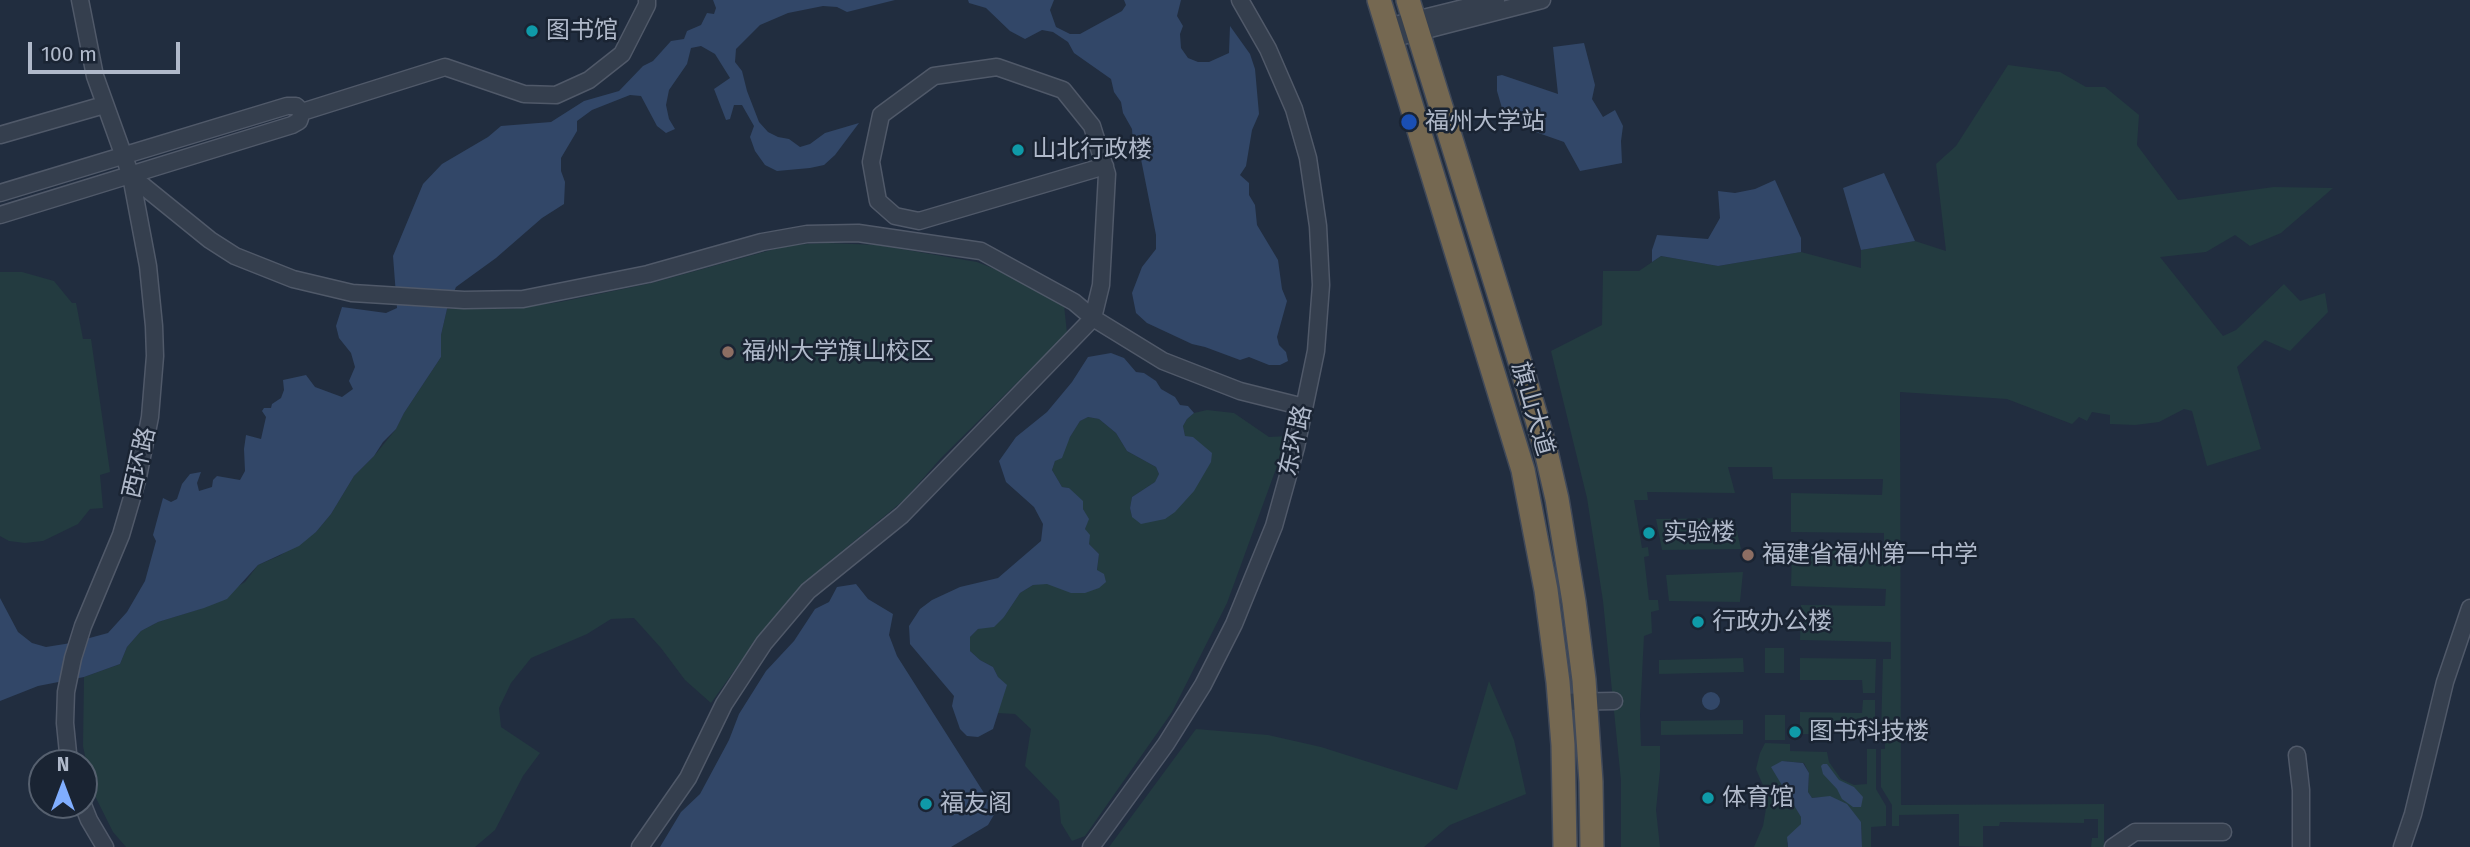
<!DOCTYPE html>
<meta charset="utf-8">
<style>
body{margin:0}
#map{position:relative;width:2470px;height:847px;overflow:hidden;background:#212d3f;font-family:"Fira Sans",sans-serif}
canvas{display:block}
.north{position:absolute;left:28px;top:749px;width:70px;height:70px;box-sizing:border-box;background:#1a2433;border:2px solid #56606f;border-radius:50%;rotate:0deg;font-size:19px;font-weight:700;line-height:28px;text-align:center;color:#b0b9ca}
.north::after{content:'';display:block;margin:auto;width:24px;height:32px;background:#80aeff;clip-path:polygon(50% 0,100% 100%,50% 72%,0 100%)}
.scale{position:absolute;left:28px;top:42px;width:152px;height:32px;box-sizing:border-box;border:4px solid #b0b9ca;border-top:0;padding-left:9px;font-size:21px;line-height:24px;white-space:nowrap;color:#b0b9ca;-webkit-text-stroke:5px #1a2433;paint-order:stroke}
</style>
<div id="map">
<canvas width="2470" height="847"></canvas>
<div class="north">N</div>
<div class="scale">100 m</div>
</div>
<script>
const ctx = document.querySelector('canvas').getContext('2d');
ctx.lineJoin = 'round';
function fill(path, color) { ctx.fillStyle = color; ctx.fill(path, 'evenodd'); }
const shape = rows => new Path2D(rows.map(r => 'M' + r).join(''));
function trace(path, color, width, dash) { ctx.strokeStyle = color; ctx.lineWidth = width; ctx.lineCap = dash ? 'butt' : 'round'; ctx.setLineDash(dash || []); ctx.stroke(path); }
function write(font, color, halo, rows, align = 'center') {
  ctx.font = font + ' "Fira Sans","Noto Sans SC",sans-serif'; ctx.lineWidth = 5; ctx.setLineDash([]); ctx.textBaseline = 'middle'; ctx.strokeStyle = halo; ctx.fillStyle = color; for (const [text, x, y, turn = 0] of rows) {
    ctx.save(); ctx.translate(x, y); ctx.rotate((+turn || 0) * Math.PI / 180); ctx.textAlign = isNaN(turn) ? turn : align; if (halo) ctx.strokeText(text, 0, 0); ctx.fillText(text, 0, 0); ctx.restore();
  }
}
fill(shape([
 [2008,65,2060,72,2086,87,2105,87,2139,115,2137,145,2178,200,2274,187,2333,188,2281,233,2250,246,2235,235,2206,252,2160,257,2223,336,2236,330,2284,284,2300,301,2325,293,2328,312,2290,351,2265,340,2237,367,2261,449,2207,466,2192,411,2184,409,2159,422,2135,425,2110,424,2110,415,2092,412,2087,421,2079,417,2072,424,2007,399,1900,392,1901,805,2104,804,2104,847,2004,847,2091,847,2092,838,2098,838,2098,819,2084,819,2084,823,2000,822,1999,826,1983,826,1983,847,1959,846,1959,814,1899,815,1899,826,1892,826,1892,805,1881,787,1881,749,1885,749,1885,735,1881,734,1883,659,1891,659,1891,642,1800,640,1801,605,1885,606,1886,589,1791,586,1792,550,1884,550,1884,533,1791,532,1791,493,1882,495,1883,479,1773,479,1772,467,1728,467,1735,493,1647,492,1648,500,1634,500,1642,548,1648,547,1649,556,1644,557,1649,600,1658,600,1659,610,1651,612,1652,633,1644,636,1640,715,1641,746,1660,746,1660,770,1656,810,1660,847,1621,847,1621,781,1603,601,1587,498,1551,351,1602,325,1603,271,1639,271,1661,256,1718,266,1801,252,1861,268,1861,250,1915,241,1946,251,1936,164,1956,146],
 [828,243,878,245,977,262,1025,281,1064,305,1067,333,941,458,904,500,830,561,794,595,765,628,711,703,685,680,661,648,634,618,611,619,587,634,531,658,511,683,499,708,501,727,540,753,523,776,495,830,475,847,126,847,113,832,92,790,83,746,84,677,120,664,127,647,141,631,158,622,200,609,245,582,258,565,279,556,316,532,331,514,354,476,374,456,396,429,404,413,441,357,441,335,447,309,512,309,560,302,652,283,789,245],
 [0,272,22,272,54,281,72,303,76,303,83,339,91,339,110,472,100,475,103,508,90,509,78,524,43,541,25,543,9,541,0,536],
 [1207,410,1234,413,1269,437,1288,436,1227,603,1172,712,1085,836,1072,841,1061,823,1059,801,1025,766,1031,729,1015,714,997,713,1001,700,998,677,993,667,980,660,970,651,970,637,978,629,1004,617,1020,593,1033,585,1097,571,1099,554,1089,544,1085,529,1088,519,1077,497,1069,488,1062,487,1052,470,1055,461,1080,421,1088,417,1099,419,1116,433,1127,451,1156,467,1159,474,1155,482,1132,497,1130,508,1132,517,1185,436,1183,426,1187,419,1194,413],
 [1734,518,1741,549,1662,550,1656,519],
 [1743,572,1740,602,1669,601,1666,575],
 [1765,648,1784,648,1784,673,1765,673],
 [1743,658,1744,672,1659,674,1659,660],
 [1800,658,1876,659,1875,693,1863,693,1862,680,1800,680],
 [1489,681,1514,740,1526,794,1450,825,1424,847,1109,847,1196,729,1268,735,1321,747,1457,790],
 [1863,700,1875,700,1875,734,1800,734,1800,712,1862,713],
 [1765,715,1785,715,1785,740,1765,740],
 [1743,720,1743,734,1661,735,1661,721],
 [1765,743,1790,744,1790,751,1827,752,1829,762,1841,779,1854,785,1867,784,1867,749,1876,749,1876,789,1886,806,1886,826,1871,827,1871,847,1862,847,1861,822,1820,797,1812,798,1808,792,1809,773,1804,763,1782,761,1781,786,1789,795,1801,817,1801,824,1787,843,1788,847,1754,847,1763,826,1768,797,1756,769,1760,753]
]), '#233b40');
fill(shape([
 [713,0,895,0,847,12,837,7,823,6,788,13,760,25,736,49,735,62,742,71,747,91,759,122,768,132,778,137,789,139,800,147,810,144,825,133,859,123,835,155,824,165,810,168,777,171,765,165,755,151,750,137,754,126,742,105,734,105,730,119,726,120,714,89,730,78,715,54,701,46,691,48,687,64,669,90,666,105,669,119,675,129,666,133,657,126,641,96,630,95,592,110,577,121,577,131,561,158,561,171,565,182,564,204,542,218,496,258,456,287,447,309,441,335,441,357,404,413,396,429,383,442,374,456,354,476,331,514,316,532,299,546,258,565,227,599,204,608,158,622,141,631,127,647,120,664,84,677,38,686,0,701,0,598,18,632,32,643,46,647,71,643,108,633,127,612,145,581,156,541,153,535,163,498,171,502,177,499,182,484,190,474,201,472,197,483,199,491,212,487,213,480,217,476,240,480,245,471,244,449,246,435,261,439,266,417,262,411,264,408,271,408,272,404,281,398,284,390,283,380,306,375,315,387,342,397,353,389,349,381,355,367,351,353,339,338,336,326,342,307,386,313,397,308,393,256,423,184,442,164,488,137,501,126,551,122,584,101,619,91,643,66,653,61,671,41,684,39,687,31,701,25,707,13,714,14,716,8],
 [968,0,1054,0,1050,10,1056,27,1070,34,1080,34,1122,11,1126,5,1124,0,1181,0,1177,16,1183,26,1180,34,1181,48,1188,58,1198,62,1209,62,1229,53,1230,26,1250,54,1255,69,1259,114,1252,130,1246,166,1240,175,1249,183,1249,195,1255,205,1257,225,1278,260,1282,289,1287,301,1277,337,1279,345,1286,352,1288,361,1280,365,1269,365,1249,357,1240,360,1205,347,1192,344,1147,323,1136,313,1132,293,1142,267,1156,249,1156,235,1139,149,1133,143,1132,129,1123,113,1121,102,1114,92,1111,79,1074,53,1068,42,1053,32,1042,30,1025,39,1010,31,986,8,969,3],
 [1584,43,1595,85,1592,99,1603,117,1615,110,1623,126,1621,141,1622,163,1580,171,1564,142,1510,123,1504,115,1497,91,1497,76,1502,75,1558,94,1553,47],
 [1884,173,1915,241,1861,250,1843,188],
 [1775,180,1801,238,1801,252,1718,266,1661,256,1652,262,1652,250,1657,235,1708,239,1720,218,1718,191,1735,193,1755,189],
 [1111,353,1124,358,1136,372,1144,373,1156,381,1161,389,1175,397,1180,405,1188,406,1194,413,1187,419,1183,426,1185,436,1193,437,1212,453,1211,462,1194,491,1175,512,1165,519,1141,524,1132,517,1130,508,1132,497,1155,482,1159,474,1156,467,1127,451,1116,433,1099,419,1088,417,1080,421,1070,437,1062,458,1055,461,1052,470,1062,487,1069,488,1083,501,1083,509,1089,519,1085,529,1090,535,1089,544,1099,554,1097,570,1104,574,1106,582,1099,588,1085,593,1071,593,1047,584,1033,585,1020,593,1004,617,994,627,978,629,970,637,970,651,980,660,993,667,998,677,1007,685,993,729,978,737,967,736,960,729,952,706,954,696,910,644,909,626,920,609,932,600,960,587,998,578,1041,541,1043,524,1034,507,1006,482,999,461,1016,437,1047,412,1072,382,1088,357],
 [856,584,868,599,893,614,889,635,897,656,984,793,995,813,988,825,951,847,660,847,681,812,700,794,729,740,739,714,766,671,794,641,815,609,829,602,837,587],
 '1702 701a9 9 0 1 1 18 0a9 9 0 1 1-18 0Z',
 [1782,761,1803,763,1809,773,1808,792,1812,798,1830,796,1847,804,1861,822,1862,847,1788,847,1787,837,1801,824,1801,817,1771,767],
 [1823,764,1827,764,1839,780,1854,787,1863,797,1861,807,1853,807,1842,799,1837,789,1823,774,1821,766]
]), '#324768');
const minor = shape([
 [1387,27,1496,0],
 [1391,39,1542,0],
 [0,135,104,105],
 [131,176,210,240,235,256,293,279,352,293,464,300,523,299,648,274,762,242,807,234,858,233,981,251,1074,302,1093,318,1163,361,1240,391,1304,407],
 [0,193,287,106,296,106,302,112],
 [0,215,292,125,299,121,302,112,445,67,524,94,556,95,589,80,622,54,647,5,647,0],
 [1559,702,1614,701],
 [2297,755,2301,790,2301,847],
 [69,763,65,723,66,692,73,658,83,626,121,535,138,477,150,417,155,356,154,326,148,266,131,176,95,76,80,0],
 [83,805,89,820,105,847],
 [640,847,688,778,724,704,764,643,808,591,902,515,1093,318,1101,285,1107,174,1092,126,1063,90,997,67,934,76,881,115,871,162,878,201,895,216,919,221,1105,166],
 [1091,847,1166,744,1203,685,1234,624,1274,526,1296,447,1316,351,1321,285,1318,226,1308,158,1294,109,1268,49,1240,0],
 [2113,847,2135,832,2223,832],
 [2402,847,2413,814,2445,682,2470,608]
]);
const highway = shape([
 [1379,0,1523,470,1546,590,1558,682,1563,745,1565,847],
 [1408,0,1520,362,1545,447,1557,499,1574,602,1584,680,1591,782,1592,847]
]);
trace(minor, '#505969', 19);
trace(highway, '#404959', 26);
trace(minor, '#353f4e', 16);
trace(highway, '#756851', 23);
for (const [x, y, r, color] of [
 [532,31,7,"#0f9aa8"],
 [1409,122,9,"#1a4fb4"],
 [1018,150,7,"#0f9aa8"],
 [728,352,7,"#8d6e63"],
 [1649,533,7,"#0f9aa8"],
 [1748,555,7,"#8d6e63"],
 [1698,622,7,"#0f9aa8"],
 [1795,732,7,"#0f9aa8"],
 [1708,798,7,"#0f9aa8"],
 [926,804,7,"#0f9aa8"]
]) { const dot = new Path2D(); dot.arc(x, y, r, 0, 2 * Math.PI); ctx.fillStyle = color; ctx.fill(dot); trace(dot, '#1a2433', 2.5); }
write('24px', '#b0b9ca', '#1a2433', [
 ["图书馆",546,31],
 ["福州大学站",1425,122],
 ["山北行政楼",1032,150],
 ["福州大学旗山校区",742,352],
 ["实验楼",1663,533],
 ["福建省福州第一中学",1762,555],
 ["行政办公楼",1712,622],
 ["图书科技楼",1809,732],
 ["体育馆",1722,798],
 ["福友阁",940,804]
], 'left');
write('24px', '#b0b9ca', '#1a2433', [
 ["旗山大道",1532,409,74],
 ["东环路",1296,441,-77],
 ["西环路",140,463,-77]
]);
</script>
